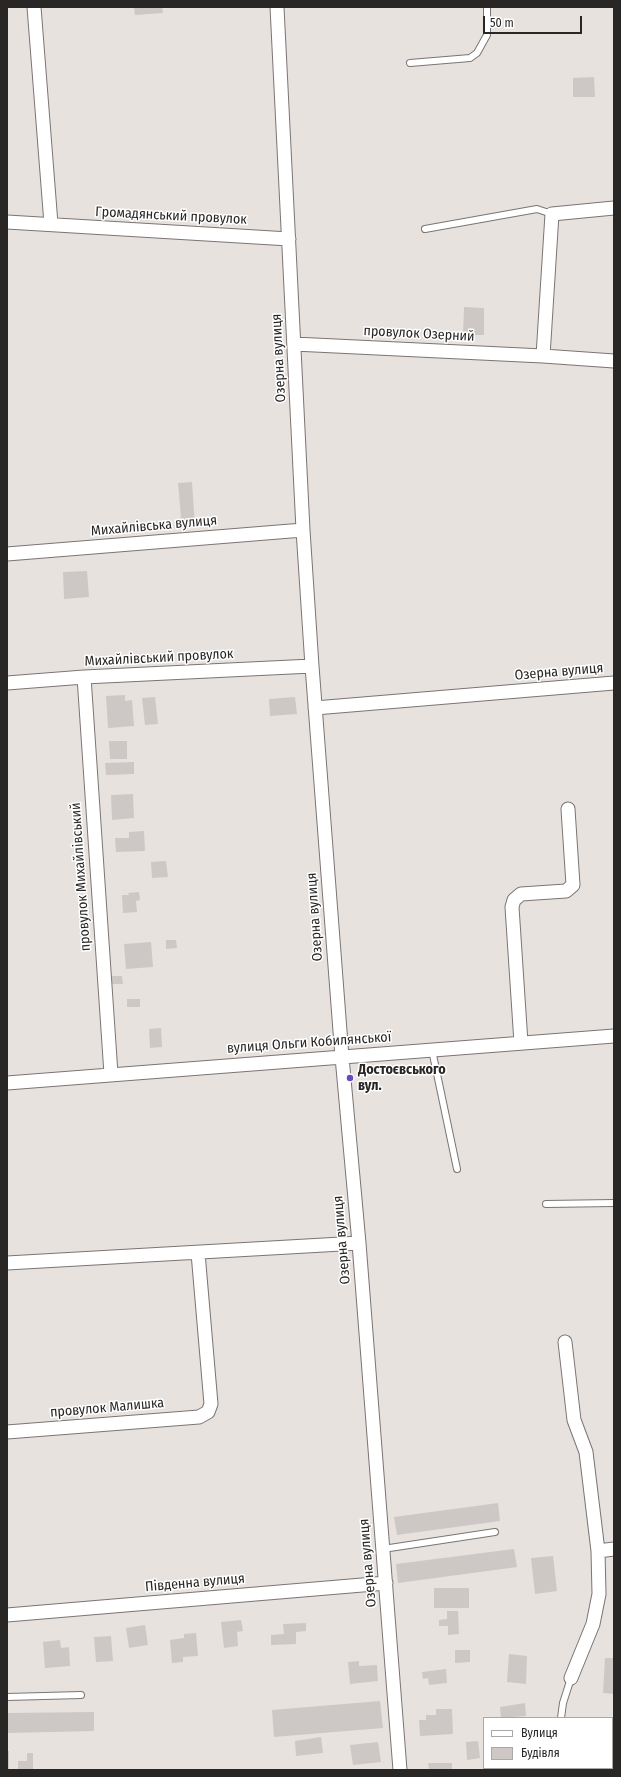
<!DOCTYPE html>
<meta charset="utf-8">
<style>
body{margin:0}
#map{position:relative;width:621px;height:1777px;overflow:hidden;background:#e8e2df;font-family:"Fira Sans Condensed",sans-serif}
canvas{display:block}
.frame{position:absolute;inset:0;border:8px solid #292725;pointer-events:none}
.legend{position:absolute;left:483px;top:1717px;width:130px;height:52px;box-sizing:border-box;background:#fff;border:1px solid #a9a9a8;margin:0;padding:5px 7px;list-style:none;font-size:12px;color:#292725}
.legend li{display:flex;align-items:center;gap:8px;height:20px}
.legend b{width:20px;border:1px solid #a9a9a8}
.scale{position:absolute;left:483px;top:16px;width:99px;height:18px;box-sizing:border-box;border:2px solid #292725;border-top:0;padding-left:5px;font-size:12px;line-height:14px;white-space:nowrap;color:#292725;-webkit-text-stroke:3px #fff;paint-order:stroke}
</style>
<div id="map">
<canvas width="621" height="1777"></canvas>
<div class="frame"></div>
<ul class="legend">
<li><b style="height:5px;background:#fff"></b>Вулиця</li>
<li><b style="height:11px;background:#cdc8c5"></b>Будівля</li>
</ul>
<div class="scale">50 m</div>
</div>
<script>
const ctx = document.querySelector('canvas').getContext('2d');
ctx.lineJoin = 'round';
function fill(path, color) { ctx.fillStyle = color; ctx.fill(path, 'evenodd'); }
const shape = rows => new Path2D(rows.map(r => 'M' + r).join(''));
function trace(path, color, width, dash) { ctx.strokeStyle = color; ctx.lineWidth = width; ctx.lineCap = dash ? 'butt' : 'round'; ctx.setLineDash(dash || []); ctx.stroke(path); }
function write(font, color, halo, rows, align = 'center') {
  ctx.font = font + ' "Fira Sans Condensed",sans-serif'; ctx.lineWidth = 3; ctx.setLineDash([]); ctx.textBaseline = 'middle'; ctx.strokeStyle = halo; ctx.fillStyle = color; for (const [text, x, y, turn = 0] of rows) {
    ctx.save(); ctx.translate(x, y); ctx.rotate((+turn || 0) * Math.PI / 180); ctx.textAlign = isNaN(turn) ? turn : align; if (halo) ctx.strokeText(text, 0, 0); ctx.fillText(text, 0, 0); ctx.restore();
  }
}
fill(shape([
 [134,7,162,7,163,13,135,15],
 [594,77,595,97,573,97,573,78],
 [464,307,484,308,484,335,463,335],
 [192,482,195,526,182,528,178,483],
 [87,571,89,597,64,599,63,572],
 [125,695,125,701,132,700,134,726,108,728,106,696],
 [155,697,158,724,145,725,142,698],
 [295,697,297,714,270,716,269,699],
 [109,741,127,741,127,759,110,759],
 [134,762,134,774,106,775,105,763],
 [133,794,134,818,112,820,111,795],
 [144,831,145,851,116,852,115,838,129,838,129,832],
 [166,861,168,877,152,878,151,862],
 [139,892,140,900,136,901,137,912,123,913,122,895,129,895,128,893],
 [166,940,176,940,177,948,166,949],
 [151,942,153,967,126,969,124,944],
 [112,976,122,976,123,984,112,984],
 [127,999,140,999,140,1007,127,1007],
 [161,1028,162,1047,150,1048,149,1029],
 [498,1503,500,1521,397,1535,394,1517],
 [514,1549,517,1567,398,1583,396,1564],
 [553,1556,557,1591,535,1594,531,1558],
 [434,1588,469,1588,469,1608,434,1608],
 [447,1611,458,1611,459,1634,448,1635,448,1626,439,1626,439,1620,447,1619],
 [241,1620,243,1631,237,1632,238,1646,224,1648,221,1622],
 [306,1623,306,1631,296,1632,296,1644,271,1645,271,1635,284,1634,283,1624],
 [145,1625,148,1645,129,1648,126,1628],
 [196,1633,198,1656,183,1657,183,1662,172,1663,170,1640,184,1638,184,1634],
 [111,1636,113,1661,96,1662,94,1637],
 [60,1640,61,1648,69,1647,70,1666,45,1668,43,1642],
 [455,1650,470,1650,470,1662,455,1663],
 [509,1654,527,1656,526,1684,507,1682],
 [605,1658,614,1658,614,1694,603,1693],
 [359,1661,359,1666,377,1665,378,1681,350,1684,348,1662],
 [446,1669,447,1683,429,1685,428,1678,423,1679,422,1672],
 [380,1701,383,1728,274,1737,272,1710],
 [525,1703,526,1716,501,1718,500,1707],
 [436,1709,452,1709,453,1734,420,1736,419,1720,426,1720,426,1715,436,1715],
 [94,1712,94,1731,7,1733,7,1713],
 [321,1737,323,1753,296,1756,295,1741],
 [478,1741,480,1758,467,1760,466,1742],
 [378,1742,381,1762,353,1765,350,1745],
 [7,1751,9,1751,9,1770,7,1770],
 [27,1753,33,1753,33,1770,18,1770,18,1761,27,1761],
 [428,1763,452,1763,452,1770,429,1770],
 [487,1768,508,1768,508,1770,487,1770]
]), '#cdc8c5');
const service = shape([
 [410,63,470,58,477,53,487,35,487,7],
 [425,229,537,209,552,214],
 [432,1050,457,1169],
 [546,1204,614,1203],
 [383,1549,495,1532],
 [7,1697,81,1695],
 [561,1718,563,1703,571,1678],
 [562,1768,562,1770]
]);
const minor = shape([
 [34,7,51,224],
 [277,7,303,530,312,666,342,1057,359,1243,400,1770],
 [7,222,289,239],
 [294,344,543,356,614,361],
 [543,356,552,214,614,208],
 [7,554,303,530],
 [84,677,111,1074],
 [7,683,84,677,312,666],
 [315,708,614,683],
 [521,1043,512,907,514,900,521,894,566,891,573,885,568,809],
 [7,1083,614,1036],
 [7,1263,359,1243],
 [565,1342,574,1420,586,1452,598,1551,599,1594,593,1624,571,1678],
 [7,1432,199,1417,208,1412,211,1404,198,1253],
 [598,1551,614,1549],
 [7,1615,386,1583]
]);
trace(service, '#7a7573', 8);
trace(minor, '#7a7573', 15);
trace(service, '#fff', 6);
trace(minor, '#fff', 13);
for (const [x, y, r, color] of [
 [350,1078,4,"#674ac3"]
]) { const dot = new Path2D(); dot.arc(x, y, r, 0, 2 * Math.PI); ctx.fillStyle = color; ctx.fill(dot); trace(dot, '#fff', 1.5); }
write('14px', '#292725', '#fff', [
 ["Громадянський провулок",171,216,3],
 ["провулок Озерний",419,334,3],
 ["Озерна вулиця",279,358,-93],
 ["Михайлівська вулиця",154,526,-5],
 ["Михайлівський провулок",159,658,-3],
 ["Озерна вулиця",559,672,-5],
 ["провулок Михайлівський",81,877,-94],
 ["Озерна вулиця",315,917,-94],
 ["вулиця Ольги Кобилянської",309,1043,-4],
 ["Озерна вулиця",342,1240,-95],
 ["провулок Малишка",107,1408,-5],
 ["Озерна вулиця",368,1563,-95],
 ["Південна вулиця",195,1583,-5]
]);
write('bold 14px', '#292725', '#fff', [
 ["Достоєвського",358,1070],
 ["вул.",358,1086]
], 'left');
</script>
